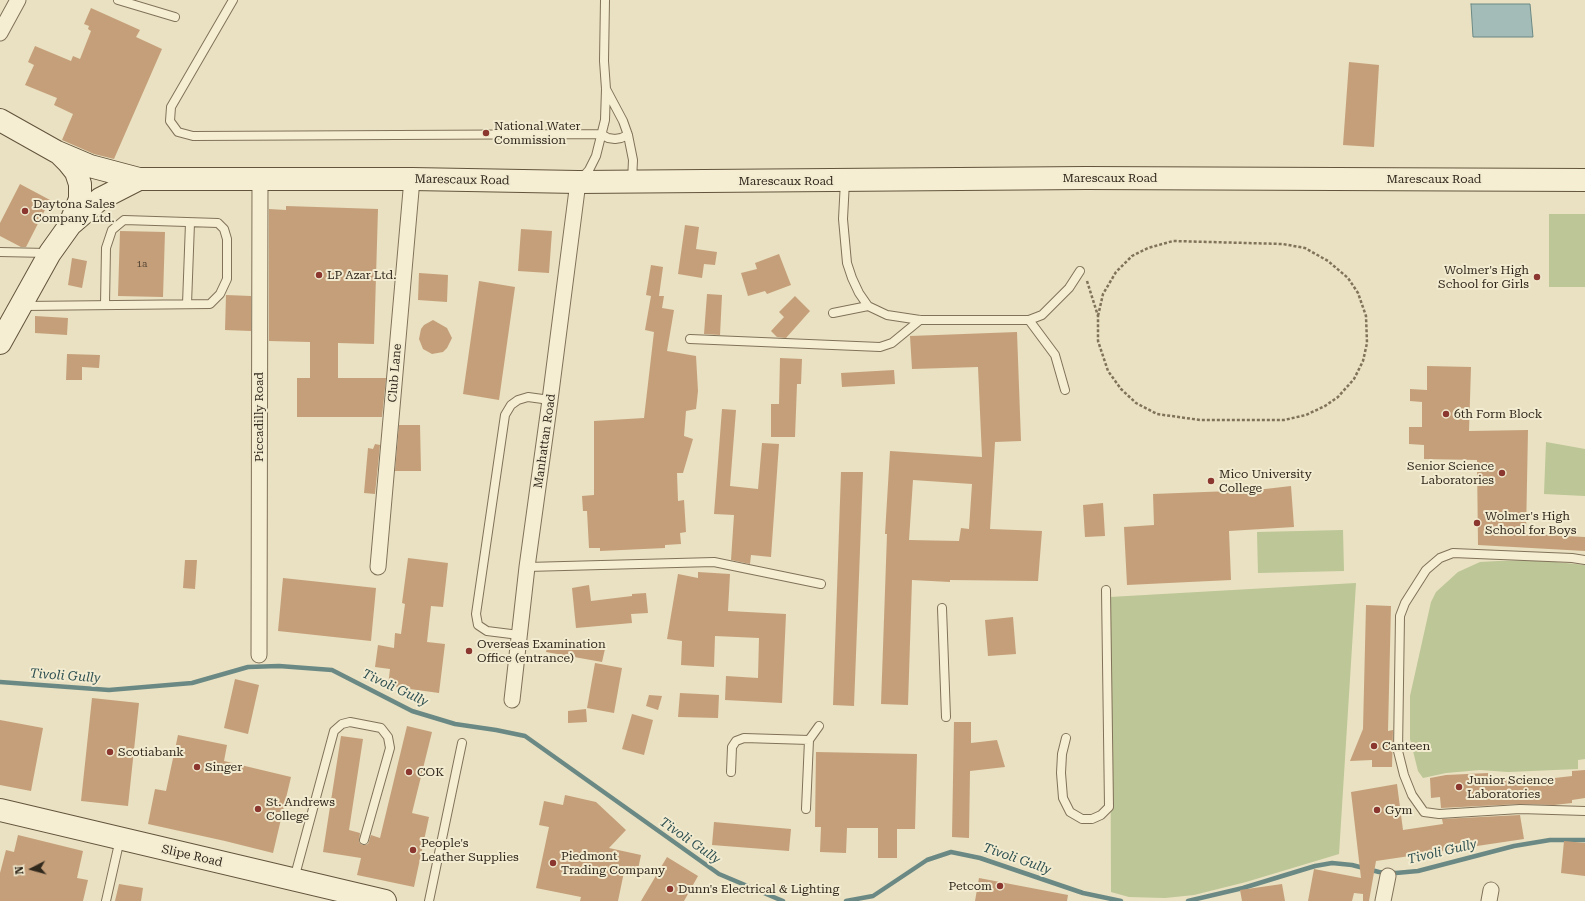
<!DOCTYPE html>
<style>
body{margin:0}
#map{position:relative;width:1585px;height:901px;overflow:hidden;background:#e9e1c1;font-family:"Roboto Serif",serif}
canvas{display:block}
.north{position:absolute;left:12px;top:849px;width:40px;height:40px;-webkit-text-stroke:3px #f2ebd0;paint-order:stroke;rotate:264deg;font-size:11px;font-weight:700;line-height:16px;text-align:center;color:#32291d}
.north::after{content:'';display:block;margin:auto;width:14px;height:18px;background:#32291d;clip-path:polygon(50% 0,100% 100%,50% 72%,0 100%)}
</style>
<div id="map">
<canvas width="1585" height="901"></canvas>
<div class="north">N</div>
</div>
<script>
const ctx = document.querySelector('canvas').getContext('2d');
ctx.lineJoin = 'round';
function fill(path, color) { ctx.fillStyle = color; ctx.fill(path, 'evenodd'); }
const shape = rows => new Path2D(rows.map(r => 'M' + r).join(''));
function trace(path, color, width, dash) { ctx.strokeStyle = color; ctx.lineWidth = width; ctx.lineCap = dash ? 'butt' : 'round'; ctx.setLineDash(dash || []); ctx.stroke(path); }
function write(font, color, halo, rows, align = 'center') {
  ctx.font = font + ' "Roboto Serif",serif'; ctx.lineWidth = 4; ctx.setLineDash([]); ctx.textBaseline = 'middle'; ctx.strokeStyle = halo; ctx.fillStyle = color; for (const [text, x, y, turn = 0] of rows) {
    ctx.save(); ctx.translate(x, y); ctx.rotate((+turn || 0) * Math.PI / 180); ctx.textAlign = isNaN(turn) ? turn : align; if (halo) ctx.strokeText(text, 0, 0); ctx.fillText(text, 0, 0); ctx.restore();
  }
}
fill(shape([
 [1549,214,1585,214,1585,287,1549,287],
 [1546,442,1585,449,1585,496,1544,494],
 [1343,530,1344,571,1258,573,1257,532],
 [1536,560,1585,565,1585,759,1578,760,1578,769,1508,772,1480,770,1446,773,1423,778,1418,771,1410,739,1410,696,1431,602,1436,592,1458,572,1480,562,1498,561],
 [1356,583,1339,854,1246,882,1194,895,1165,898,1129,897,1111,892,1110,597]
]), '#bcc696');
const water = shape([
 [1471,4,1530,4,1533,37,1473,37,1471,4]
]);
fill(water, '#a3bcb7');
trace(water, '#6b8984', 1);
trace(shape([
 [0,682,109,690,192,683,248,667,279,666,332,670,412,711,455,724,496,730,525,736,719,874,783,901],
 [846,901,873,896,927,860,951,852,980,858,1083,893,1121,901],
 [1188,901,1243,888,1315,866,1332,863,1352,865,1379,872,1396,873,1418,871,1514,846,1550,840,1585,840]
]), '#6b8984', 4.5);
fill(shape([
 [91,8,140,30,136,37,162,49,114,159,94,154,62,140,73,114,54,105,57,98,25,85,34,65,28,62,35,46,71,61,73,56,80,59,91,31,88,29,89,26,84,24],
 [1349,62,1379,65,1374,147,1343,145],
 [20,184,50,200,26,247,21,247,0,236,0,223],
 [286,206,378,209,374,344,338,343,338,378,386,378,382,417,297,417,297,378,310,378,310,342,269,341,269,209,286,210],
 [685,225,699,227,696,249,717,252,715,265,704,264,702,278,678,274],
 [521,229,552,231,549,273,518,271],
 [120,231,165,232,163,297,118,296],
 [779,254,791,285,767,294,765,291,748,296,741,273,757,269,755,263],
 [72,258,87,261,82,288,68,285],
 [651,265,663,267,659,296,664,296,662,308,674,310,667,351,696,356,698,391,696,409,686,411,684,436,693,439,683,473,677,473,678,501,684,500,686,532,680,533,681,544,665,545,665,548,600,551,600,548,589,548,587,511,583,511,582,496,594,495,594,421,644,418,654,332,645,330,651,296,646,295],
 [419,273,448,275,447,302,418,300],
 [479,281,515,287,499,400,463,394],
 [707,294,722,295,720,335,704,334],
 [226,295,251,296,251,331,225,330],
 [795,296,810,311,786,338,777,337,771,331,784,317,779,312],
 [35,316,68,318,67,335,35,333],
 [433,320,447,328,452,338,447,348,443,352,432,354,423,349,419,339,421,329,424,325],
 [1017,332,1021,441,995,442,990,529,1042,531,1038,581,950,580,950,582,912,580,908,705,881,704,887,534,885,534,890,451,982,457,978,367,912,369,910,336],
 [913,480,972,484,969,529,961,528,959,541,909,540],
 [67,354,100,355,99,368,82,367,82,380,66,380],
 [780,358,802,359,801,384,797,384,795,437,771,437,771,404,779,404],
 [1427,366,1471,367,1469,431,1528,430,1526,534,1585,537,1585,551,1478,545,1477,460,1424,459,1424,445,1409,444,1409,427,1422,427,1422,402,1410,401,1410,389,1427,390],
 [894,370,895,384,842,387,841,373],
 [722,409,736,410,730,486,758,489,762,443,779,444,771,557,751,555,750,564,731,560,734,515,714,514],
 [399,425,420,425,421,471,395,471],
 [375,444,380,445,375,494,364,493,368,448,373,449],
 [841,472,863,472,854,706,833,705],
 [1291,486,1294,527,1229,531,1231,580,1127,585,1124,527,1154,525,1153,494,1231,491,1231,493],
 [1103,503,1105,536,1085,537,1083,505],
 [408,558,448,563,443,607,431,606,427,642,445,644,439,693,388,686,390,669,375,667,378,645,394,648,395,633,401,634,405,604,402,603],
 [185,560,197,560,195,589,183,588],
 [698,572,730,574,728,611,786,614,782,703,725,700,726,676,758,678,759,638,715,636,714,667,681,665,682,641,667,639,678,574,698,578],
 [283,578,376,588,371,641,278,631],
 [589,585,591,601,632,596,632,594,646,593,648,613,631,614,632,623,576,628,572,588],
 [1366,605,1391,606,1388,731,1393,730,1392,767,1372,767,1372,760,1350,761,1363,729],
 [1013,617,1016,654,988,656,985,620],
 [549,640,605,649,602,662,546,652],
 [595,663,622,668,614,713,587,708],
 [235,679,259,685,248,734,224,728],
 [680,693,719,695,718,718,678,717],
 [649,695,662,696,658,710,646,706],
 [92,698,139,703,128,806,81,801],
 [586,709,587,722,568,723,568,711],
 [632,714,653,720,644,755,622,749],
 [0,720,43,728,31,791,0,785],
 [954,722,971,722,971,743,997,740,1005,767,970,771,969,838,952,837],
 [407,726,432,732,412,813,429,817,414,887,357,875,361,858,323,852,341,736,363,739,349,830,360,833,359,842,362,845,365,845,368,844,371,835,380,838],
 [178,735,227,745,224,761,291,777,273,853,225,841,148,824,155,789,166,791],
 [816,752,917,754,915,829,897,829,897,858,878,858,878,828,847,828,846,853,820,852,821,827,815,827],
 [1585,770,1585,798,1572,800,1572,803,1554,805,1520,804,1441,808,1440,797,1431,798,1430,778,1446,775,1488,773,1488,782,1511,780,1511,783,1572,776,1572,771],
 [1397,784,1403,830,1443,824,1442,819,1520,815,1524,839,1376,861,1369,901,1363,901,1363,894,1354,893,1352,901,1308,901,1314,869,1361,878,1351,792],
 [565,795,596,802,626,830,609,848,641,855,637,874,624,872,618,901,580,901,581,897,536,888,549,827,539,825,544,801,563,805],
 [714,822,791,829,789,851,712,845],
 [18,835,83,851,77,878,88,880,83,901,0,901,0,873,6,850,14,852],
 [1564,841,1585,843,1585,876,1561,873],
 [667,857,698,876,684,901,641,901],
 [979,878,1068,895,1067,901,975,901],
 [119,884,143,888,141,901,115,901],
 [1282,884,1285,901,1242,901,1240,890]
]), '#c59f7a');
const lane = shape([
 [118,0,175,17],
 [233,0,171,107,170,121,178,132,193,136,601,134,608,138,615,139,621,138,628,135],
 [606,89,623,121,628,135,633,160,632,181],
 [581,179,589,170,596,156,605,120,606,89,604,61,605,0],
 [845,181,843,219,847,263,852,278,859,293,868,306,887,315,920,320,1029,320,1042,315,1069,288,1080,271],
 [0,252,47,253],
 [187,304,190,223],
 [24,306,210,304,220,294,227,279,227,239,224,229,218,223,124,220,112,230,106,248,105,304],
 [833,313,868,306],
 [1029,320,1055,355,1065,390],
 [690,339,880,347,892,343,920,320],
 [1585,560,1572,558,1453,553,1440,558,1426,570,1405,603,1400,616,1398,751,1404,775,1412,795,1424,812,1439,814,1520,809,1585,811],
 [527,567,714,562,821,584],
 [942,608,946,717],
 [519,635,487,631,478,625,476,614,505,415,511,405,518,400,528,397,550,400],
 [1066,738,1062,754,1061,773,1063,798,1070,812,1082,819,1092,819,1101,815,1109,807,1106,590],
 [731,772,732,747,736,741,744,738,809,740],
 [806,809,809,740,819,726],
 [294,879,334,731,342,724,350,722,381,728,388,737,390,748,364,840],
 [106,901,120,839],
 [429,901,462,743]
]);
const street = shape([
 [0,33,18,0],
 [378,567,412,179],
 [259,655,260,179],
 [512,700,527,567,550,400,578,182],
 [1383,901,1388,876],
 [1489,901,1491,890]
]);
const secondary = shape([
 [0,120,57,152,90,166,139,179,412,179,578,182,1086,178,1585,180],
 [59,153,68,162,76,172,80,184,80,199,70,224],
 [0,343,50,253,70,225,100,199,139,179],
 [0,810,385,901]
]);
trace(lane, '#81725a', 10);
trace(street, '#81725a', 17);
trace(secondary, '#63543d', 24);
trace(shape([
 [1087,281,1098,316,1098,341,1108,371,1121,389,1136,403,1157,414,1200,420,1284,420,1306,415,1325,406,1338,397,1354,379,1363,361,1367,343,1366,316,1358,293,1348,278,1328,261,1305,248,1283,244,1173,241,1148,248,1132,256,1116,272,1103,294,1098,316]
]), '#81725a', 2.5, [3, 2]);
trace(lane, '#f5eed3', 8);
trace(street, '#f5eed3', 15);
trace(secondary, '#f5eed3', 22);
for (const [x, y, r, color] of [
 [486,133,4,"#8b372f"],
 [25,211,4,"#8b372f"],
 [319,275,4,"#8b372f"],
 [1537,277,4,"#8b372f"],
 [1446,414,4,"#8b372f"],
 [1502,473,4,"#8b372f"],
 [1211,481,4,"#8b372f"],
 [1477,523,4,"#8b372f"],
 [469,651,4,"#8b372f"],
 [1374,746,4,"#8b372f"],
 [110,752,4,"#8b372f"],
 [197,767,4,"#8b372f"],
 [409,772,4,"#8b372f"],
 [1459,787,4,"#8b372f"],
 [258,809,4,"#8b372f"],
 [1377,810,4,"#8b372f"],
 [413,850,4,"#8b372f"],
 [553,863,4,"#8b372f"],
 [1000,886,4,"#8b372f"],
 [670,889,4,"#8b372f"]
]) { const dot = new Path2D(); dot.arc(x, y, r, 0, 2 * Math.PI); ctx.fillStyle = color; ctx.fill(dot); trace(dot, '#f2ebd0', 1.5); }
write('10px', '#574634', null, [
 ["1a",142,264]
]);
write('12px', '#32291d', '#f2ebd0', [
 ["National Water",494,126],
 ["Commission",494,140],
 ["Daytona Sales",33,204],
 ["Company Ltd.",33,218],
 ["Wolmer's High",1529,270,"right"],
 ["School for Girls",1529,284,"right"],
 ["LP Azar Ltd.",327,275],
 ["6th Form Block",1454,414],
 ["Senior Science",1494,466,"right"],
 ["Laboratories",1494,480,"right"],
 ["Mico University",1219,474],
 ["College",1219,488],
 ["Wolmer's High",1485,516],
 ["School for Boys",1485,530],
 ["Overseas Examination",477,644],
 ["Office (entrance)",477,658],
 ["Canteen",1382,746],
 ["Scotiabank",118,752],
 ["Singer",205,767],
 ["COK",417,772],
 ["Junior Science",1467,780],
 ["Laboratories",1467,794],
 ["St. Andrews",266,802],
 ["College",266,816],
 ["Gym",1385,810],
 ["People's",421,843],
 ["Leather Supplies",421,857],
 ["Piedmont",561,856],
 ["Trading Company",561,870],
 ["Petcom",992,886,"right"],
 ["Dunn's Electrical & Lighting",678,889]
], 'left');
write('12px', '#32291d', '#f2ebd0', [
 ["Marescaux Road",1110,178],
 ["Marescaux Road",1434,179],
 ["Marescaux Road",462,180,1],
 ["Marescaux Road",786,181],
 ["Club Lane",395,373,-85],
 ["Piccadilly Road",259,417,-90],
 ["Manhattan Road",545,441,-82],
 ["Slipe Road",192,856,13]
]);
write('italic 13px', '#2e5051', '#f2ebd0', [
 ["Tivoli Gully",65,676,4],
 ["Tivoli Gully",395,688,25],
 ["Tivoli Gully",690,841,35],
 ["Tivoli Gully",1442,852,-13],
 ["Tivoli Gully",1017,859,19]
]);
</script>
